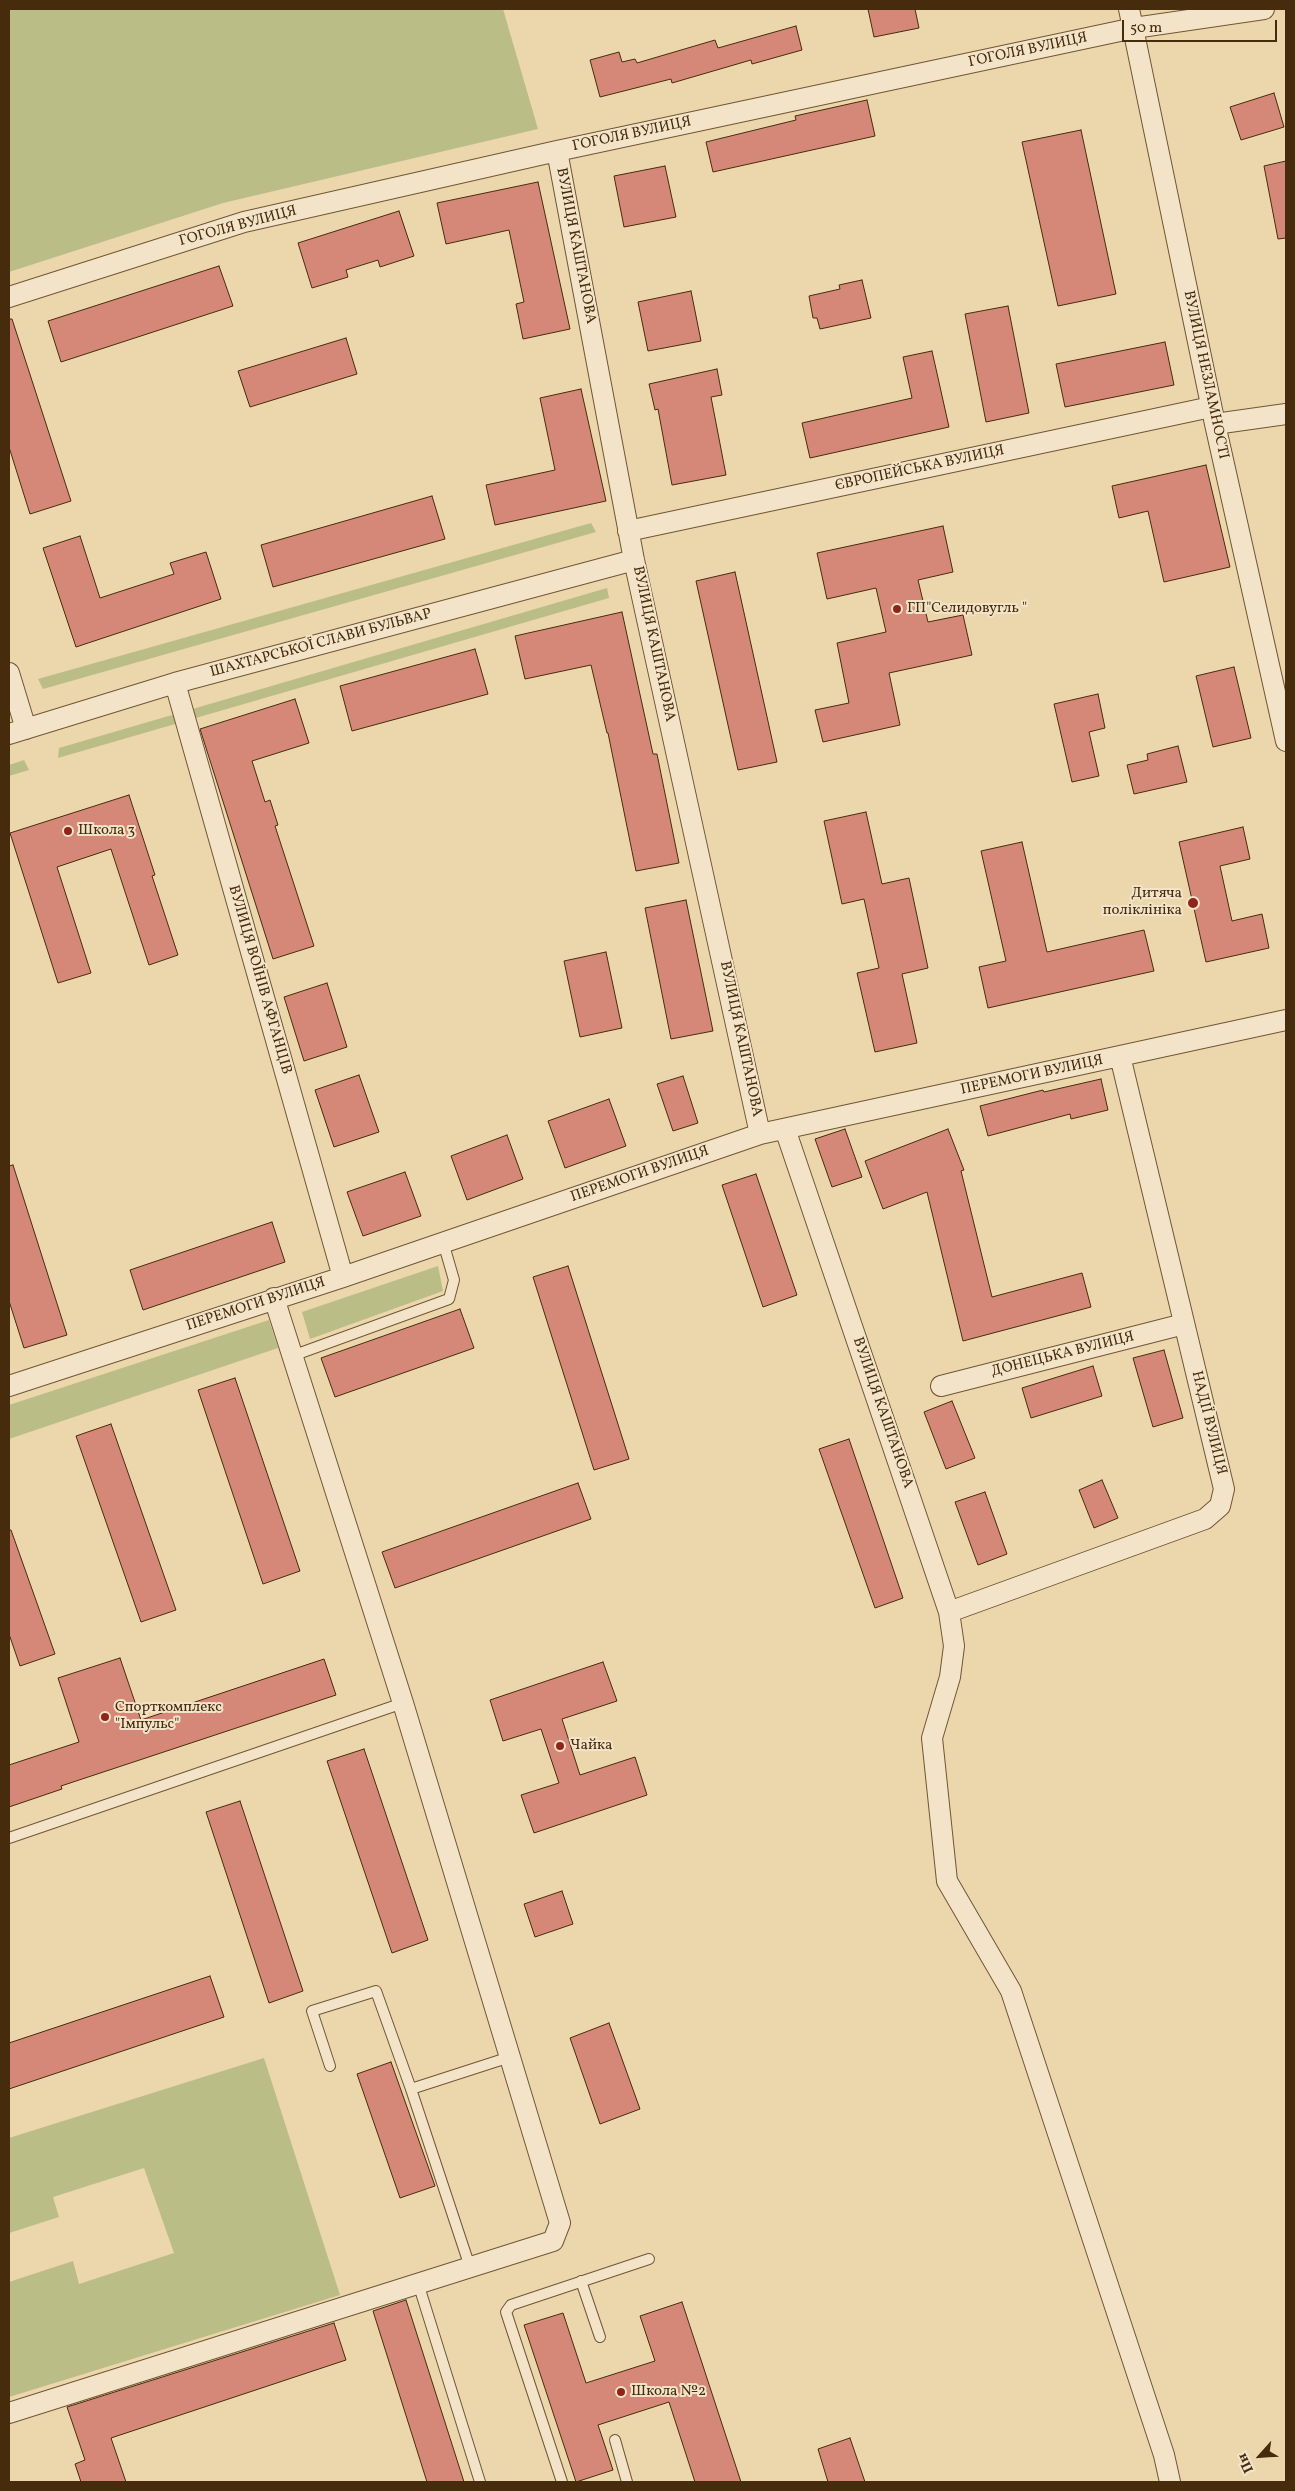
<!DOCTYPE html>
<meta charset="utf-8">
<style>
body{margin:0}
#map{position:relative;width:1295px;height:2491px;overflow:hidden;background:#ecd6ac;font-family:Vollkorn,serif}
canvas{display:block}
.frame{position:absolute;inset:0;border:10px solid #462c0c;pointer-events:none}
.north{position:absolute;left:1235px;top:2431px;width:50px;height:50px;-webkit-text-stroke:4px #f3e4c9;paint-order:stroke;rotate:244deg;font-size:14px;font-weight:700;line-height:20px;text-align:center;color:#462c0c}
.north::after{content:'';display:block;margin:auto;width:18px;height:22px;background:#462c0c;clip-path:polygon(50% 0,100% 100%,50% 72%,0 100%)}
.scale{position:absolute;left:1122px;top:20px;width:155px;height:22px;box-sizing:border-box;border:2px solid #462c0c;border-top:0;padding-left:6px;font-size:15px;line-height:18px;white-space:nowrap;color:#462c0c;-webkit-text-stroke:4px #f3e4c9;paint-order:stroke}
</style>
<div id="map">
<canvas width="1295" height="2491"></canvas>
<div class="frame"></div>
<div class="north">Пн</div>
<div class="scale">50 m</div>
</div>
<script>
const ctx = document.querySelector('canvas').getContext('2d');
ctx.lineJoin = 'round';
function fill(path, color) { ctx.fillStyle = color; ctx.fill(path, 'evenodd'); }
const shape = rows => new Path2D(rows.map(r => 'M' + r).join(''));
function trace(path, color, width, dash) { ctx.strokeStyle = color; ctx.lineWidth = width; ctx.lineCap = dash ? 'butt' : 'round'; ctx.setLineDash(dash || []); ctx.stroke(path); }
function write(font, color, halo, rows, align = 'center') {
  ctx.font = font + ' Vollkorn,serif'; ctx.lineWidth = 4; ctx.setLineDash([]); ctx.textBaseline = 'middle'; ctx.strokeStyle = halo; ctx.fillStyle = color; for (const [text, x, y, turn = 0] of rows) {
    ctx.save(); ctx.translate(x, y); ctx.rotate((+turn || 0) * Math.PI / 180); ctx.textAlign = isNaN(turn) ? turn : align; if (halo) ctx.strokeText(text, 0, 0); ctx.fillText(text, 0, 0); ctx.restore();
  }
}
fill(shape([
 [9,9,503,9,538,129,223,203,9,272],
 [591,523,596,532,43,689,38,679],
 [607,588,609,598,58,758,59,748],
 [24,760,29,770,9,776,9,765],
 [438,1266,443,1291,310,1339,302,1312],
 [269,1320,278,1348,9,1439,9,1405],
 [264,2058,340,2295,9,2397,9,2282,73,2261,79,2284,174,2253,144,2168,53,2197,59,2217,9,2233,9,2138]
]), '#bbbd87');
const building = shape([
 [868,9,915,9,919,28,874,37,868,9],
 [796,26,802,50,752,64,751,60,672,83,671,79,600,97,590,60,619,52,622,62,635,59,637,63,715,40,718,48,796,26],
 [1274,93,1284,127,1241,140,1230,107,1274,93],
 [867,100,875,136,713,172,706,142,796,120,795,116,867,100],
 [1081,130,1116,294,1058,306,1022,142,1081,130],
 [1286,161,1286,238,1278,239,1264,166,1286,161],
 [665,166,676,217,624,227,614,176,665,166],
 [538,182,570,329,523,339,516,304,524,302,509,230,446,244,437,203,538,182],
 [399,211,414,256,380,267,378,260,346,270,348,277,312,288,298,243,399,211],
 [219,266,233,306,61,362,48,321,219,266],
 [862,280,871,318,820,329,817,318,813,318,809,296,840,289,839,285,862,280],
 [691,291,701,341,648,351,638,302,691,291],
 [1008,306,1029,413,986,422,965,314,1008,306],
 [9,319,12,319,71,501,30,514,9,447,9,319],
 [346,338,357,374,250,407,238,371,346,338],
 [1165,342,1174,385,1065,407,1056,364,1165,342],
 [932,351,949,427,810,458,802,423,912,398,903,357,932,351],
 [717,369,722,395,711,397,726,475,672,485,658,409,655,410,649,384,717,369],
 [581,389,606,501,495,525,486,485,555,470,540,398,581,389],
 [1206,465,1230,567,1164,582,1148,511,1119,518,1112,486,1206,465],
 [432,496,445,539,273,587,261,545,432,496],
 [943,526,953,572,918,580,928,622,963,615,972,655,889,673,900,725,823,742,815,710,849,703,837,643,886,632,876,588,827,599,817,553,943,526],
 [80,536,100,598,174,574,170,563,206,552,221,599,76,647,43,548,80,536],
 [735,572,777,762,738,770,696,581,735,572],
 [622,612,653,754,657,754,679,863,636,871,608,733,607,733,591,665,525,679,515,636,622,612],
 [475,649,488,694,352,731,340,686,475,649],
 [1234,667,1251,738,1213,747,1196,676,1234,667],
 [1098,694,1105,728,1089,732,1099,776,1072,782,1054,704,1098,694],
 [295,699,309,743,252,761,265,802,270,800,278,825,275,826,314,946,273,959,200,729,295,699],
 [1178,746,1187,782,1134,794,1127,765,1148,760,1147,754,1178,746],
 [129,795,155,875,152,876,178,955,149,965,111,849,57,867,91,973,58,983,10,833,129,795],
 [866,812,882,884,909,878,928,968,902,974,917,1043,875,1052,857,973,879,968,864,899,842,904,824,821,866,812],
 [1243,827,1250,859,1220,866,1232,921,1262,914,1269,948,1206,962,1179,842,1243,827],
 [1022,842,1047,952,1144,930,1154,971,988,1008,979,967,1006,961,981,851,1022,842],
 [686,900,713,1031,671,1039,645,908,686,900],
 [606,952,622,1028,580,1037,564,961,606,952],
 [327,983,347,1047,304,1061,284,997,327,983],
 [359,1075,379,1132,334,1147,315,1090,359,1075],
 [683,1076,698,1123,673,1131,657,1084,683,1076],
 [1101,1079,1108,1110,1071,1119,1070,1114,988,1136,980,1106,1043,1090,1044,1092,1101,1079],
 [609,1099,626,1146,565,1168,548,1121,609,1099],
 [845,1129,862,1177,832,1187,815,1139,845,1129],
 [948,1129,964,1170,961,1171,992,1297,1082,1273,1091,1307,963,1341,927,1192,883,1209,865,1161,948,1129],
 [507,1135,523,1179,467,1200,451,1156,507,1135],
 [13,1165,67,1335,24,1348,9,1301,9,1166,13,1165],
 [405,1172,421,1216,363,1236,347,1192,405,1172],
 [756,1174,797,1295,763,1307,722,1185,756,1174],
 [272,1222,285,1262,143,1310,130,1270,272,1222],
 [568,1266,629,1459,594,1470,533,1277,568,1266],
 [460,1309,474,1348,335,1397,321,1358,460,1309],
 [1164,1350,1183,1418,1153,1427,1133,1358,1164,1350],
 [1093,1366,1102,1396,1031,1418,1022,1388,1093,1366],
 [235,1378,300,1571,263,1584,198,1390,235,1378],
 [952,1401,975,1458,946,1469,924,1412,952,1401],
 [111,1424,176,1610,141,1622,76,1436,111,1424],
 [849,1439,903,1598,875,1608,819,1449,849,1439],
 [1102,1480,1118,1518,1094,1528,1079,1490,1102,1480],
 [578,1483,591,1519,395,1588,382,1552,578,1483],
 [985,1492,1007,1554,978,1565,955,1502,985,1492],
 [9,1530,11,1530,55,1654,20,1666,9,1634,9,1530],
 [120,1658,141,1720,324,1659,336,1695,61,1786,62,1789,9,1807,9,1765,79,1742,58,1678,120,1658],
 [603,1662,617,1701,562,1719,580,1775,635,1757,647,1795,534,1833,521,1795,559,1783,541,1729,503,1741,490,1700,603,1662],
 [364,1749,428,1940,392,1953,327,1761,364,1749],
 [240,1801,303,1991,269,2003,206,1812,240,1801],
 [562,1891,573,1924,535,1937,524,1904,562,1891],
 [210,1976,224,2017,9,2089,9,2043,210,1976],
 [609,2023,640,2109,600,2124,570,2038,609,2023],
 [391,2062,435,2186,400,2198,357,2074,391,2062],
 [406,2300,464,2482,427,2482,373,2311,406,2300],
 [682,2302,741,2482,695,2482,669,2402,598,2425,613,2470,576,2482,524,2325,563,2313,586,2383,655,2361,640,2316,682,2302],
 [334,2323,346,2360,111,2438,126,2482,81,2482,75,2464,85,2460,67,2407,334,2323],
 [850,2438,865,2482,828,2482,818,2449,850,2438]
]);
fill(building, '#d58877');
trace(building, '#462c0c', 1);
const lane = shape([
 [292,1356,449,1299,454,1280,443,1242],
 [9,1838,403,1703],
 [330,2066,312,2011,376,1991,411,2089],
 [470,2267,411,2089,510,2057],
 [581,2281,600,2337],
 [418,2283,480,2482],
 [615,2440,627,2482],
 [562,2482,506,2312,511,2305,649,2259]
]);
const street = shape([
 [1129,9,1215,424,1286,741],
 [557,151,634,560,760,1134],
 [9,297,244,222,557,151,1134,28,1264,9],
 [1215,424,1286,414],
 [628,531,1211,407],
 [9,673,26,729],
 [175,683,343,1277],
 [9,734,175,683,634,560],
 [785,1129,949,1612,954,1646,950,1677,932,1738,947,1881,1011,1991,1164,2455,1170,2482],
 [9,1386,343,1277,760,1134,1286,1020],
 [941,1386,1184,1324],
 [949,1612,1205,1519,1220,1506,1224,1489,1120,1056],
 [9,2413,553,2241,560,2223,403,1703,274,1298]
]);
trace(lane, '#705634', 12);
trace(street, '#705634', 22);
trace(lane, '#f3e4c9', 10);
trace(street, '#f3e4c9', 20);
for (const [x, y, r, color] of [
 [897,609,5,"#8f2418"],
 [68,831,5,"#8f2418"],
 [1193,903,6,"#8f2418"],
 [105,1717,5,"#8f2418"],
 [560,1746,5,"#8f2418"],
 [621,2392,5,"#8f2418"]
]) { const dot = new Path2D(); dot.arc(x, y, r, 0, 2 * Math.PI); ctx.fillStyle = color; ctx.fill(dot); trace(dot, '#f3e4c9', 2); }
write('15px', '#462c0c', '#f3e4c9', [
 ["ГОГОЛЯ ВУЛИЦЯ",1028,51,-12],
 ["ГОГОЛЯ ВУЛИЦЯ",632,135,-12],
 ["ГОГОЛЯ ВУЛИЦЯ",238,227,-15],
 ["ВУЛИЦЯ КАШТАНОВА",575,246,79],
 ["ВУЛИЦЯ НЕЗЛАМНОСТІ",1205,375,78],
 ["ЄВРОПЕЙСЬКА ВУЛИЦЯ",920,469,-12],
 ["ШАХТАРСЬКОЇ СЛАВИ БУЛЬВАР",321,644,-15],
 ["ВУЛИЦЯ КАШТАНОВА",653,644,78],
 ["ВУЛИЦЯ ВОЇНІВ АФГАНЦІВ",259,980,74],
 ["ВУЛИЦЯ КАШТАНОВА",740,1039,78],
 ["ПЕРЕМОГИ ВУЛИЦЯ",1032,1076,-12],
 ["ПЕРЕМОГИ ВУЛИЦЯ",640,1175,-19],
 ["ПЕРЕМОГИ ВУЛИЦЯ",256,1305,-18],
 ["ДОНЕЦЬКА ВУЛИЦЯ",1063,1355,-14],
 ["ВУЛИЦЯ КАШТАНОВА",882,1413,71],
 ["НАДІЇ ВУЛИЦЯ",1208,1423,76]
]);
write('15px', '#462c0c', '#f3e4c9', [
 ["ГП\"Селидовугль \"",907,609],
 ["Школа 3",78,831],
 ["Дитяча",1182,894,"right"],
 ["поліклініка",1182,911,"right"],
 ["Спорткомплекс",115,1708],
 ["\"Імпульс\"",115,1725],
 ["Чайка",570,1746],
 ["Школа №2",631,2392]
], 'left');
</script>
